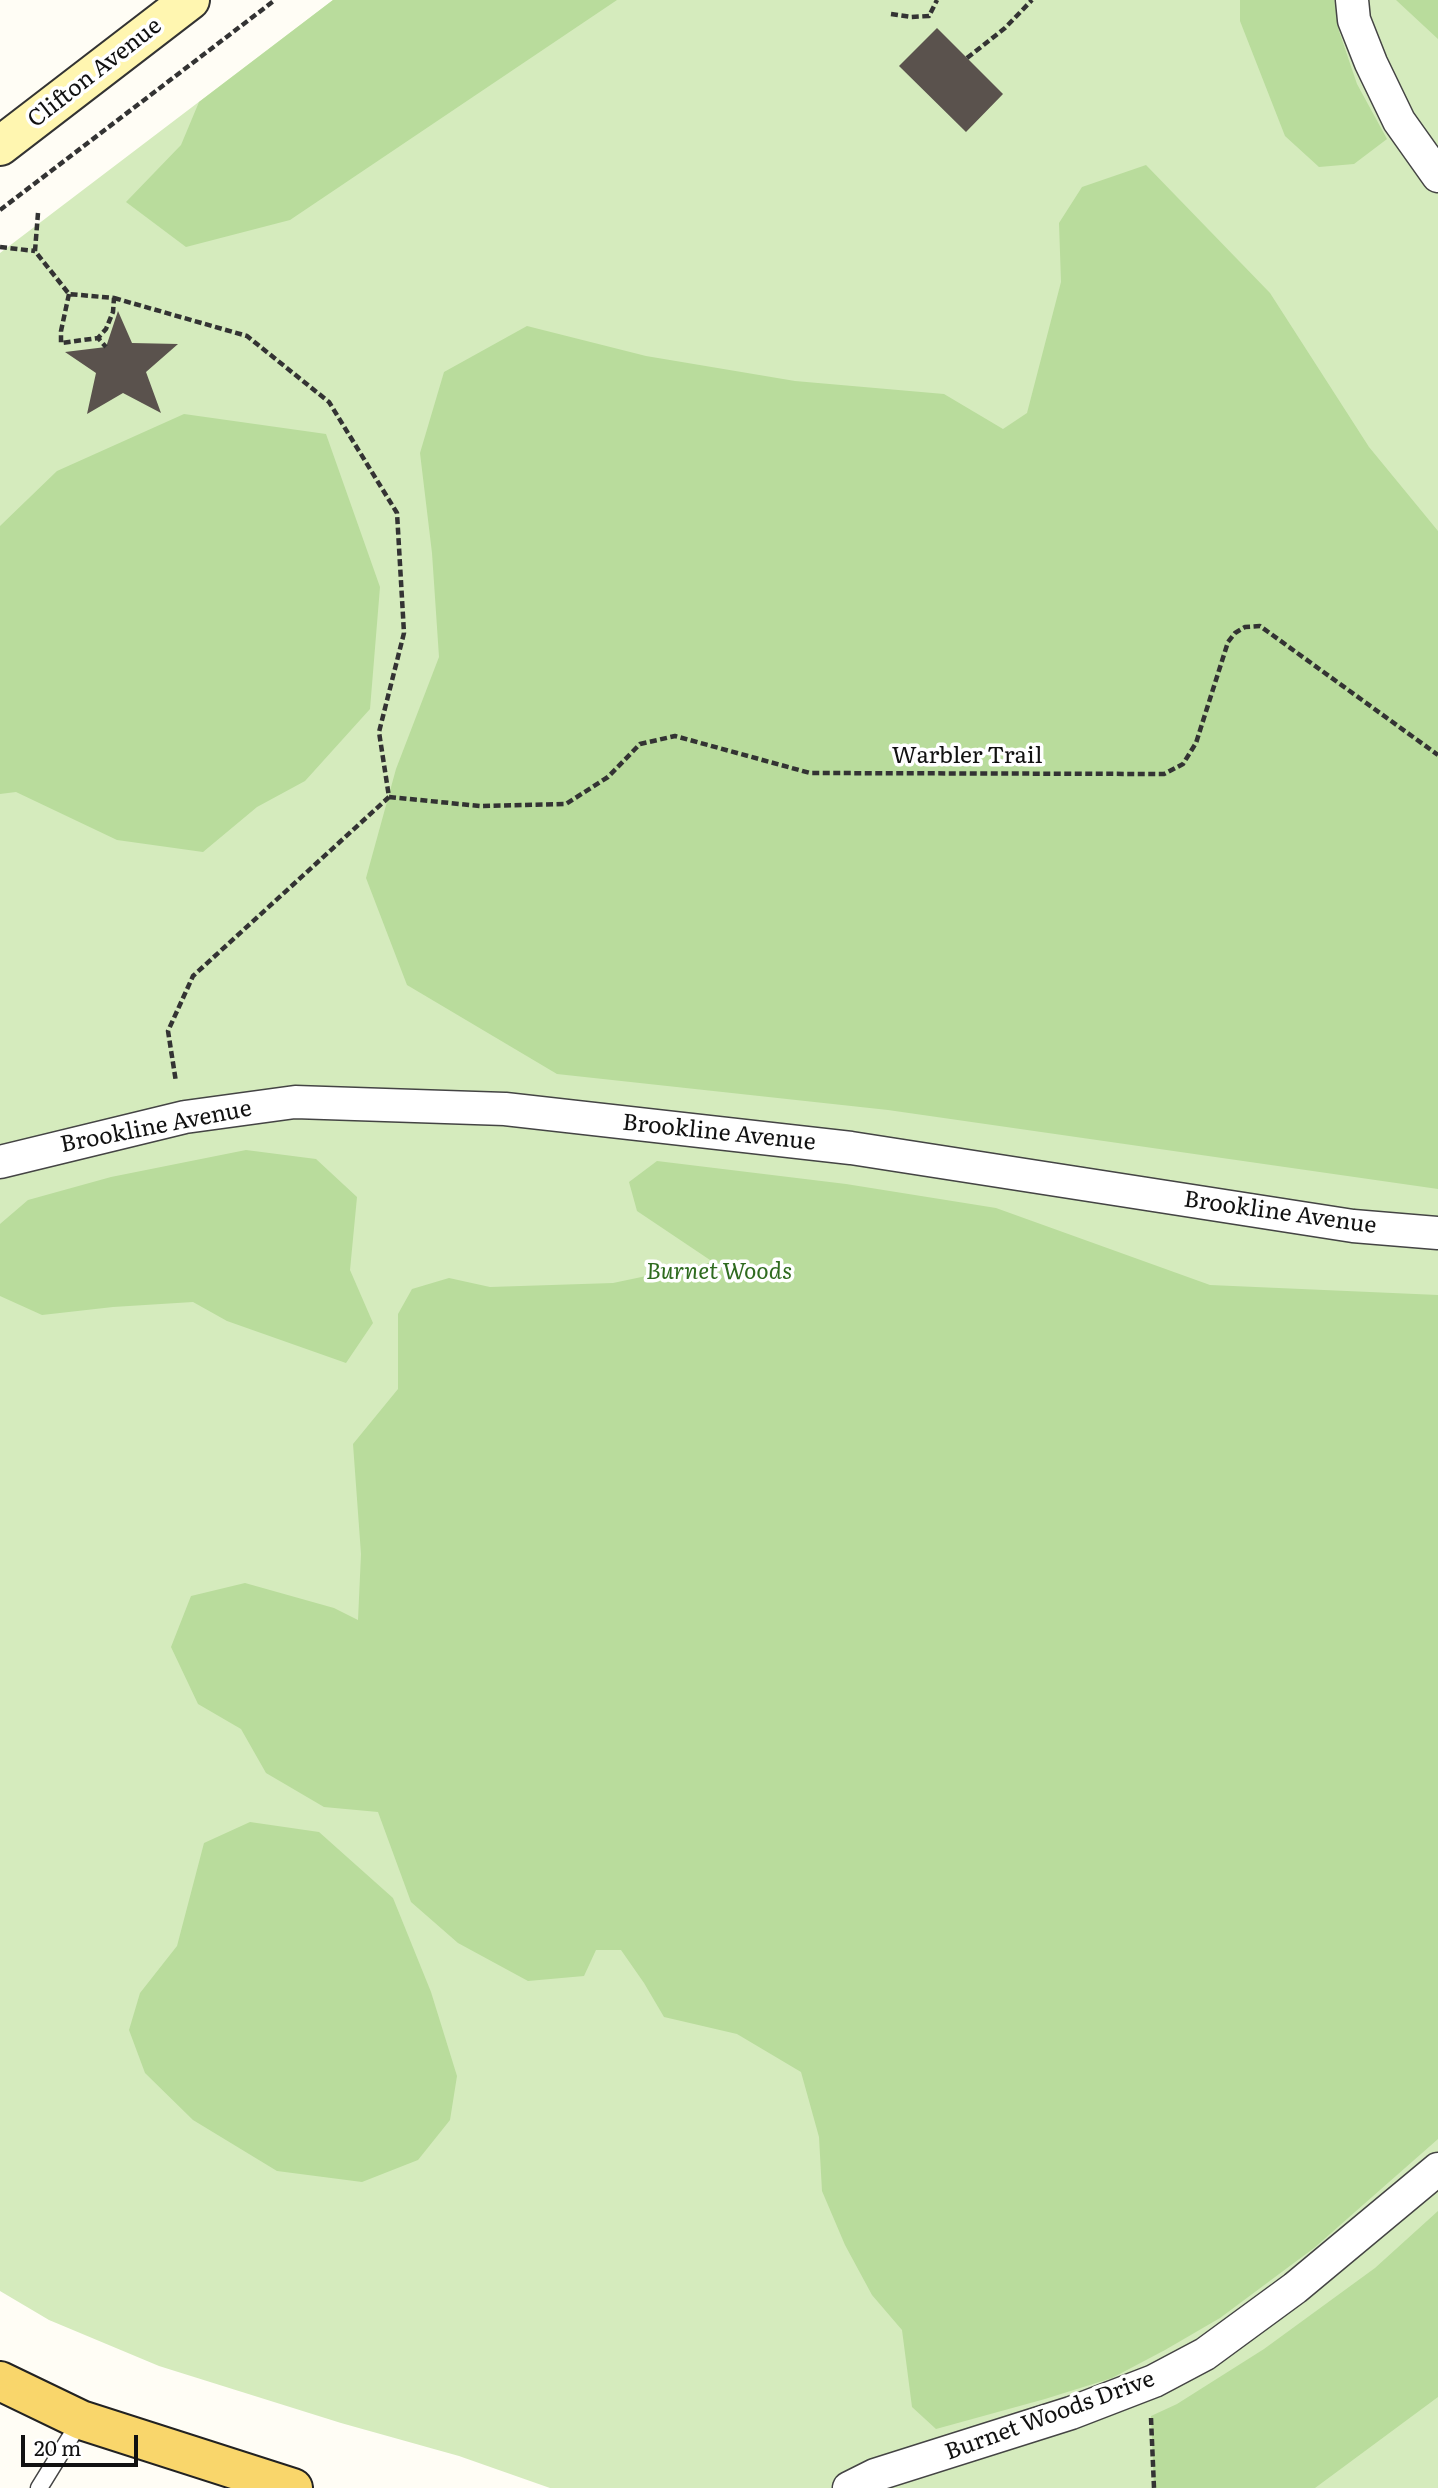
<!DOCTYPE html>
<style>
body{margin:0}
#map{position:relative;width:1438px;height:2488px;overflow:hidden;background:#fffdf5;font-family:Literata,serif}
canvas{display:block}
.scale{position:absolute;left:21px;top:2435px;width:117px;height:32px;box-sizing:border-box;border:4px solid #111;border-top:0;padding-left:9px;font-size:21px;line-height:24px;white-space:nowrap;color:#111;-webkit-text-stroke:5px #fff;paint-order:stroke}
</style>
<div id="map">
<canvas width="1438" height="2488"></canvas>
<div class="scale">20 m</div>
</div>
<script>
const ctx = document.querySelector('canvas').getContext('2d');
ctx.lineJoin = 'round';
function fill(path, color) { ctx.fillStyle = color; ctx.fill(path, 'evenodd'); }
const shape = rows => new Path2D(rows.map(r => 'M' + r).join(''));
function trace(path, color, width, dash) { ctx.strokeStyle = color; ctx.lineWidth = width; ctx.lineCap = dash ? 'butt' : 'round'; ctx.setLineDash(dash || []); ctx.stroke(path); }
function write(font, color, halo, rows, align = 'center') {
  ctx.font = font + ' Literata,serif'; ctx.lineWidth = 7; ctx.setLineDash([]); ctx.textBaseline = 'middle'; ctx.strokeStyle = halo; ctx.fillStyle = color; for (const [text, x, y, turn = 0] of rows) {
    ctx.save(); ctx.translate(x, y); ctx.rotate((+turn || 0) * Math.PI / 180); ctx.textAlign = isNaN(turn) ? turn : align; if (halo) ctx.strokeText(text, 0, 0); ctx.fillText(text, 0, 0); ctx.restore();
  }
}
fill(shape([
 [333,0,1438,0,1438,2488,550,2488,459,2456,341,2423,159,2366,49,2320,0,2291,0,253]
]), '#d5ebbd');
fill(shape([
 [333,0,617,0,290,220,186,247,126,202,181,145,199,102],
 [1240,0,1334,0,1339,31,1357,84,1387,139,1354,164,1319,167,1285,136,1240,21],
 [1396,0,1438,0,1438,39],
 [1146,165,1270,293,1369,447,1438,531,1438,1189,888,1110,557,1074,407,985,366,878,396,769,439,657,432,553,420,453,444,372,527,326,646,356,795,381,944,394,1003,429,1027,413,1061,282,1059,223,1082,187],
 [184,414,326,434,380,587,370,709,305,781,257,807,203,852,117,840,16,792,0,794,0,526,57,471],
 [246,1150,316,1159,357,1197,350,1270,373,1323,346,1363,227,1321,193,1302,113,1307,42,1315,0,1296,0,1224,28,1200,111,1177],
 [657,1161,846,1184,996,1208,1210,1285,1438,1295,1438,2139,1314,2248,1220,2318,1165,2350,1112,2378,1045,2399,936,2429,912,2407,902,2330,872,2295,845,2245,822,2191,819,2137,801,2072,737,2034,664,2017,644,1983,621,1950,596,1950,584,1976,528,1981,458,1943,411,1902,378,1812,324,1807,266,1773,241,1729,198,1704,171,1647,191,1596,245,1583,334,1608,358,1620,361,1554,353,1444,398,1389,398,1314,412,1289,449,1278,490,1287,613,1283,713,1262,637,1211,629,1182],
 [250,1822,319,1832,393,1898,431,1992,457,2076,450,2120,418,2160,362,2182,277,2171,193,2120,145,2073,129,2030,140,1993,177,1946,204,1843],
 [1438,2211,1438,2397,1315,2488,1154,2488,1151,2416,1177,2404,1264,2349,1375,2268]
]), '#b9dc9c');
fill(shape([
 [937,28,1003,94,966,132,899,66],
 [118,311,132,343,178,344,146,372,161,413,123,393,87,414,96,373,65,352,106,347]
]), '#5a524d');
const service = shape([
 [39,2488,81,2420]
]);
const minor = shape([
 [1352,0,1354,20,1371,63,1399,121,1438,176],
 [0,1162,185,1117,295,1102,505,1109,851,1148,1353,1226,1438,1233],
 [849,2488,875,2475,1071,2413,1154,2381,1205,2354,1295,2288,1438,2169]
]);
const secondary = shape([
 [0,146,190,0]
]);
const primary = shape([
 [0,2381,81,2420,293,2488]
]);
trace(service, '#444', 19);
trace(minor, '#444', 35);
trace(secondary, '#333', 42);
trace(primary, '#222', 42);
trace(shape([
 [891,14,911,17,929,16,937,0],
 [967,58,1005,28,1032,0],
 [0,210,275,0],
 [38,213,35,251,69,294,114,298,113,312,106,329,98,338],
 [0,247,35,251],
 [69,294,61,331,61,343,98,338,106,347],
 [114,298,247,336,329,402,397,513,404,633,379,732,389,797,193,976,168,1031,176,1082],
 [389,797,480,806,566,804,608,777,640,744,675,736,810,773,1164,774,1183,764,1196,743,1228,642,1235,633,1245,627,1260,626,1438,755],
 [1151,2418,1154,2488]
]), '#333', 4.5, [7, 3.5]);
trace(service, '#fff', 16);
trace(minor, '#fff', 32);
trace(secondary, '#fff6b0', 38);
trace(primary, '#f9d66b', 38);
write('23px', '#111', '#fff', [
 ["Clifton Avenue",95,73,-38],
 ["Warbler Trail",967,756],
 ["Brookline Avenue",156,1127,-11],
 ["Brookline Avenue",719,1133,6],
 ["Brookline Avenue",1280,1213,8],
 ["Burnet Woods Drive",1050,2416,-20]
]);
write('italic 23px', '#2f6b1f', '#fff', [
 ["Burnet Woods",719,1272]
]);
</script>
